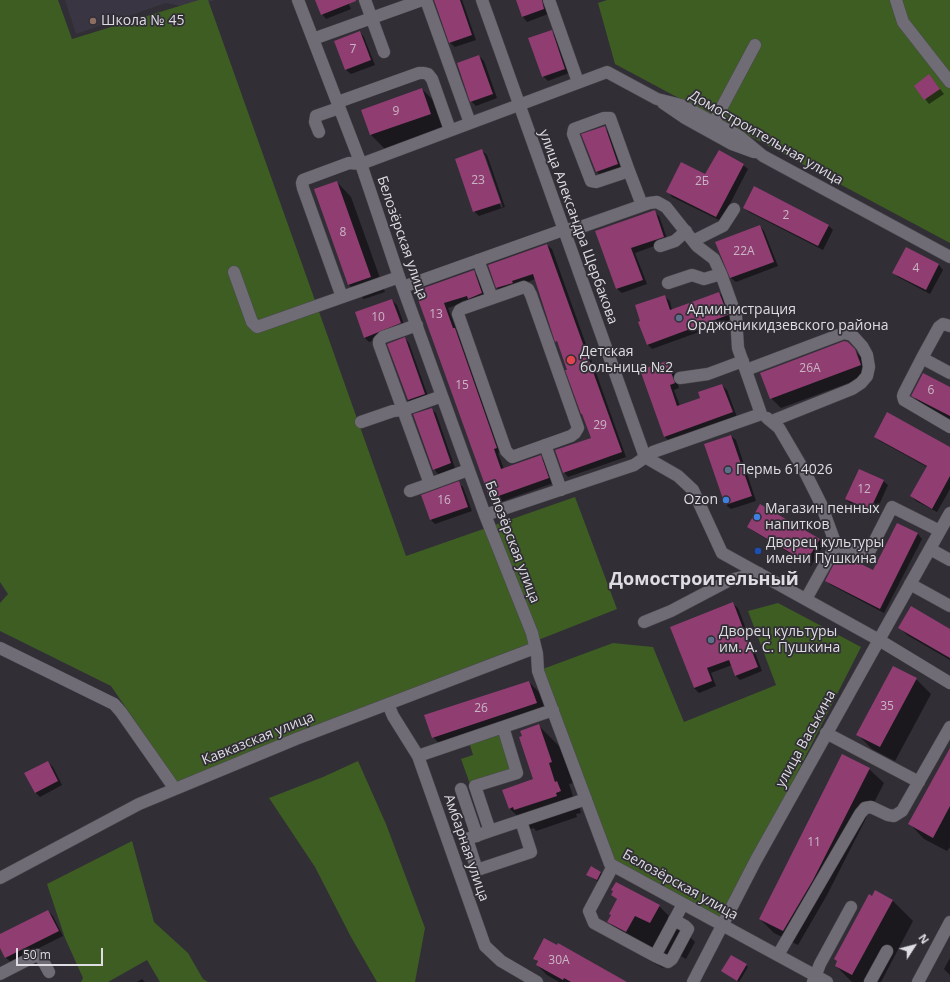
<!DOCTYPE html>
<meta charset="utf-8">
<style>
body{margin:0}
#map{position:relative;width:950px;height:982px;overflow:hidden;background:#312e36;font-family:"Open Sans",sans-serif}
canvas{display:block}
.north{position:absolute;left:894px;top:926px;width:40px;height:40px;-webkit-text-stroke:3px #312e36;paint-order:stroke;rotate:54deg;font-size:11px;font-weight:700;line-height:16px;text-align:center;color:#dedde2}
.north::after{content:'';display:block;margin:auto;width:14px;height:18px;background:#dedde2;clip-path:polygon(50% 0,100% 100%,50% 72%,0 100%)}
.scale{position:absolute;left:16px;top:948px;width:87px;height:18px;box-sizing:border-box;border:2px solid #dedde2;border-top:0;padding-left:5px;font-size:12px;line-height:14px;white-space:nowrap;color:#dedde2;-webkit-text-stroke:3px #312e36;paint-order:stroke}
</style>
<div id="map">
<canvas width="950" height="982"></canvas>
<div class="north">N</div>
<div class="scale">50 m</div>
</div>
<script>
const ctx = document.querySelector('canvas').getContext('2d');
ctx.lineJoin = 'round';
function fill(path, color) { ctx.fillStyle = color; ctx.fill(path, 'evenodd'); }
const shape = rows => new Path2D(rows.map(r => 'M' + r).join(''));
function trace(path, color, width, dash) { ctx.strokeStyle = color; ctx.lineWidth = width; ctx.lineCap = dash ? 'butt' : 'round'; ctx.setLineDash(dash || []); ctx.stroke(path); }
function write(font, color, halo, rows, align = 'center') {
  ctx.font = font + ' "Open Sans",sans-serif'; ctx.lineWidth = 3.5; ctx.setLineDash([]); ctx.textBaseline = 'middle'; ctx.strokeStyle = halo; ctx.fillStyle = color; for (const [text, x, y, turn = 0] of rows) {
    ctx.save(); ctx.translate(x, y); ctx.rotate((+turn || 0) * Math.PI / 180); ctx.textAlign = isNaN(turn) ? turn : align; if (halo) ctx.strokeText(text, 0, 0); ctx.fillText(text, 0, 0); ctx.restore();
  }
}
fill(shape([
 [65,0,215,0,190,8,166,3,76,34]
]), '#3a3543');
fill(shape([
 [0,0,58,0,72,39,199,0,208,0,406,556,575,497,617,609,177,782,111,686,0,631,0,603,8,594,0,582],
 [607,0,950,0,950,243,615,64,598,3],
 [778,603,861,647,721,923,615,866,540,670,613,643,653,647,684,722,776,685,748,611],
 [499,732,512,770,470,784,461,759,473,755,469,742],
 [358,761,386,824,425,928,415,982,377,982,351,937,315,867,269,798,323,777],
 [132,841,154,922,188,953,203,979,208,982,160,982,147,960,108,982,81,982,83,978,65,938,47,884]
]), '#3e5d23');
fill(shape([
 [316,0,347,0,351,9,326,19,322,14],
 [435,0,462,0,476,40,455,47,450,43],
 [517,0,546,0,548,14,527,22,523,17],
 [551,31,556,36,569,73,548,81,543,76],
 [360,32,364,37,375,65,351,74,346,70,335,42],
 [479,56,484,61,497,98,476,106,471,101],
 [929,75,944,94,929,104,915,86],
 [422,89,437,104,445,128,385,149,371,135],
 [604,127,609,132,622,169,601,176,597,172],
 [482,151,487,155,505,207,479,216,474,211],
 [483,155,485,155,503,207,501,208],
 [743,165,748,169,721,221,672,197,668,192,706,175],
 [337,182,351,197,385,292,364,299,349,285,316,189],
 [744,208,828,225,833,230,823,250,749,212],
 [654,212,659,216,668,241,635,253,647,284,622,293,617,289,597,232],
 [760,226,764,231,778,266,736,282,731,278,716,243],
 [547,245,552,249,626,457,568,477,564,472,592,439,559,343,556,341,535,279,502,293,497,288,489,265],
 [907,248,939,265,943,270,930,294,898,277,894,273],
 [473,271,478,276,486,298,471,300,448,308,457,331,459,333,501,452,498,453,504,469,540,456,545,461,553,483,495,504,491,499,417,291],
 [719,293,724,297,732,320,652,349,648,345,640,323,665,297,670,301,672,310],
 [392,300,397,305,405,327,369,342,364,337],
 [405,338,409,343,429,399,413,404,408,400],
 [847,343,864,360,870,375,781,408,771,398],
 [667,362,672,366,679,388,674,390,680,406,701,398,722,385,727,390,737,417,669,441,664,436],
 [950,388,950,419,920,403,912,395],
 [431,409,436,413,455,468,438,474,434,469],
 [731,436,736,440,756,501,731,509,726,505],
 [875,437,950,448,950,489,937,512,916,501,911,496,927,467,880,441],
 [883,481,888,485,875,514,851,504,846,499],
 [458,483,463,487,472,511,435,524,431,520],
 [898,524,918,534,922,539,884,613,831,585,826,581,874,572],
 [748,527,820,540,824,544,811,566,753,531],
 [733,604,738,608,762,671,740,680,735,675,732,665,711,673,716,686,699,693,694,688,671,627],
 [899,627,950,630,950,660,907,635],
 [916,679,931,694,895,761,872,749,858,735],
 [529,682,539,692,546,713,443,747,433,737],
 [539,726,560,747,573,783,569,784,574,799,578,803,581,813,576,814,577,817,536,831,534,828,531,829,509,808,534,780],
 [950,750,950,847,947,851,924,839,910,824],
 [48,762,53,767,62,785,40,797,35,792],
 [869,769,884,783,827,895,798,945,774,933,760,919],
 [591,867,603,874,599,882,589,876],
 [612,895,659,906,695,942,686,959,672,951,663,968,645,958,609,922,618,900],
 [892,900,913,921,881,982,852,982,836,966],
 [48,911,53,916,63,936,11,962,6,958,0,946,0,936],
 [534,958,625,982,559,982,547,975,537,965,539,963],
 [950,958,950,975,944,969],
 [746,965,748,967,739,982,725,973],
 [142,979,145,982,137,982]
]), '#0007');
fill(shape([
 [315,0,356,0,356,1,321,15],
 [434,0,460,0,472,35,449,43],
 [516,0,542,0,544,9,522,17],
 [552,30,565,69,542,77,528,38],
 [360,31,371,60,345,70,334,41],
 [479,55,493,94,470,102,457,63],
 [929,74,940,89,924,100,914,86],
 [422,88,431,114,370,135,361,110],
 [605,126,618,164,596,172,581,134],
 [482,149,501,203,473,212,455,159],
 [719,150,744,164,716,217,666,192,681,162,705,174],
 [337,181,371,277,348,285,314,189],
 [754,186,829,225,818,246,743,208],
 [655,210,664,237,631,248,643,280,616,289,595,231],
 [760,225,774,262,730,278,715,242],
 [547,244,622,452,563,473,555,450,591,438,582,414,581,414,565,370,567,370,557,341,555,342,533,274,512,281,513,283,496,288,488,265],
 [906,247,939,264,926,290,892,273],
 [474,270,482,293,468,299,467,296,444,303,453,328,455,328,497,448,494,449,501,469,541,455,549,478,490,499,415,291],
 [719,292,728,315,647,345,638,322,640,321,635,305,665,295,670,310],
 [392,299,401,323,364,338,355,312],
 [405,337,425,394,408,400,387,344],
 [844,341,848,342,855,349,861,365,770,399,760,373],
 [667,361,675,383,670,385,677,406,700,398,698,392,722,384,733,412,664,437,640,370],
 [923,373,950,387,950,416,911,396],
 [432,408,451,463,433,470,413,414],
 [887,412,950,447,950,476,932,509,910,496,927,466,874,437],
 [731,435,752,496,725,505,704,444],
 [859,469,884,480,870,510,845,499],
 [459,481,468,507,430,520,421,495],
 [760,504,820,539,806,562,747,527],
 [897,523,918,533,880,609,825,581,839,554,849,558,873,570],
 [733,602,758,667,735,676,729,660,707,668,712,681,694,688,670,627],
 [911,606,950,629,950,658,898,628],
 [893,666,917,678,880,747,856,735],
 [529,681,537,703,432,738,424,715],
 [539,724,552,762,549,763,555,782,557,781,561,791,556,793,557,796,514,810,513,807,509,809,502,790,533,779,519,737,522,736,520,731],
 [950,748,950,806,933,838,908,824],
 [842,754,870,768,813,880,783,931,759,919],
 [48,761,58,781,35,793,24,773],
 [591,866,601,872,597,880,586,875],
 [616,882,660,905,650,923,635,916,626,932,607,922,611,915,609,914,617,899,611,895,613,891,611,890],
 [875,890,893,900,852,975,835,966,837,961,834,959,869,894,872,896],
 [48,910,59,931,5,958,0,948,0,934],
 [544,938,557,945,558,943,627,982,571,982,564,978,563,980,536,965,538,961,533,959],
 [731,955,747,964,737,981,721,971]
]), '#903d71');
const minor = shape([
 [298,0,361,164,399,277,485,515,532,633,537,654,538,671,610,864,827,982],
 [365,0,384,52],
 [426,0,470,123],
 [482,0,645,457,678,476,693,490,722,553,879,640,950,683],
 [549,0,578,82],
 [896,0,903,22,950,82],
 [313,39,422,0],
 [338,102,419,73,424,73,428,74,432,79,450,130],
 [663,103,685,118,732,144,754,152],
 [714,122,755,45],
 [319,132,315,122,316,116,339,108],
 [629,171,610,118,604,118,574,129,573,134,591,181,596,182,629,171,642,205],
 [693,241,723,226,734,209],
 [660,246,675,241,686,231],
 [478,260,492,298],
 [234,272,252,322,257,327,399,277],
 [668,283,692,275,704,279,721,274],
 [403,287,563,230,578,228,649,203,657,202,666,207,697,246,714,259,721,274,736,316,738,348,761,414,653,452,634,465,485,515],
 [524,287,528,289,531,295,578,428,575,433,571,436,512,457,506,451,458,314,460,310,464,308,524,287],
 [342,297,303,188,302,183,303,180,349,163,361,164,607,72,657,99,681,105,739,136,763,156,950,257],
 [417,325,383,337,379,341,379,344,430,484,468,470],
 [950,326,943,324,939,327,922,358,950,373],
 [922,358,904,393,903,396,904,400,950,427],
 [746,370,844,333,852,335,862,346,867,355,869,367,867,376,861,383,852,389,772,421],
 [680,378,708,374,743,361],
 [767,418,779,428,806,474,821,504,836,545],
 [361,422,393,411,403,410,442,396],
 [545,445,561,490],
 [410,491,430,484],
 [930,549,950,560],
 [910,584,950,606],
 [806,599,836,545,867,556,892,507,940,531],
 [644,622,671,611,730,580,759,573],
 [0,648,114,704,121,712,175,789],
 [388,704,393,716,418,756,485,946,501,961,537,982],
 [503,727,517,773,475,786,490,831,586,799],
 [826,733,919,782],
 [418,756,553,710],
 [461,789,477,836],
 [490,831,467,839,477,870,531,852,521,821],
 [613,866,589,911,594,923,655,956,683,904],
 [0,878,139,804,296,739,535,648],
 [778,955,860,814,865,808,871,807,888,815,894,816,902,811,950,727],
 [655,956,666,961,668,962,672,959,688,929,685,926,674,920],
 [0,974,37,955,42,959,49,972],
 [693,982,756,860,950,513],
 [813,982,820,964,851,907],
 [870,982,887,951],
 [918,982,950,922]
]);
trace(minor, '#4c4a50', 13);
trace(minor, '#6f6c75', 12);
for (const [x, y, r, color] of [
 [93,21,4,"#8d6e63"],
 [679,318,4,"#5c6f8a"],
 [571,360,5,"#e0444e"],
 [728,470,4,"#5c6f8a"],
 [726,500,4,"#3f7fe0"],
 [757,517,4,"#3f7fe0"],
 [758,551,4,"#1a4fb4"],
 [711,640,4,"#5c6f8a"]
]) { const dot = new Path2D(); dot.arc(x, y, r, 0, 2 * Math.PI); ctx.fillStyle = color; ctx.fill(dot); trace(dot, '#312e36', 1.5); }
write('12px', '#cab5c6', null, [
 ["7",353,50],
 ["9",396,112],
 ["23",478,181],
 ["2Б",702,182],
 ["2",786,216],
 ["8",343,233],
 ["22А",744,252],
 ["4",916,269],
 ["13",436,315],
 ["10",378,318],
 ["26А",810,369],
 ["15",462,386],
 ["6",931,391],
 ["29",600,426],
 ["12",864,490],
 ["16",444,501],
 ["35",887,707],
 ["26",481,709],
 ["11",814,843],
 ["30А",559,961]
]);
write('14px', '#dedde2', '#312e36', [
 ["Школа № 45",101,21],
 ["Администрация",687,310],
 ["Орджоникидзевского района",687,326],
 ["Детская",580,352],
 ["больница №2",580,368],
 ["Пермь 614026",736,470],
 ["Ozon",718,500,"right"],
 ["Магазин пенных",765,509],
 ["напитков",765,525],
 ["Дворец культуры",766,543],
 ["имени Пушкина",766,559],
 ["Дворец культуры",719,632],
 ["им. А. С. Пушкина",719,648]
], 'left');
write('14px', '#dedde2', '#312e36', [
 ["Домостроительная улица",766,138,30],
 ["улица Александра Щербакова",578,227,70],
 ["Белозёрская улица",402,238,71],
 ["Белозёрская улица",512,542,69],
 ["Кавказская улица",258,739,-22],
 ["улица Васькина",806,739,-61],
 ["Амбарная улица",466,848,71],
 ["Белозёрская улица",680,885,29]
]);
write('bold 18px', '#dedde2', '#312e36', [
 ["Домостроительный",704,580]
]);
</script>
